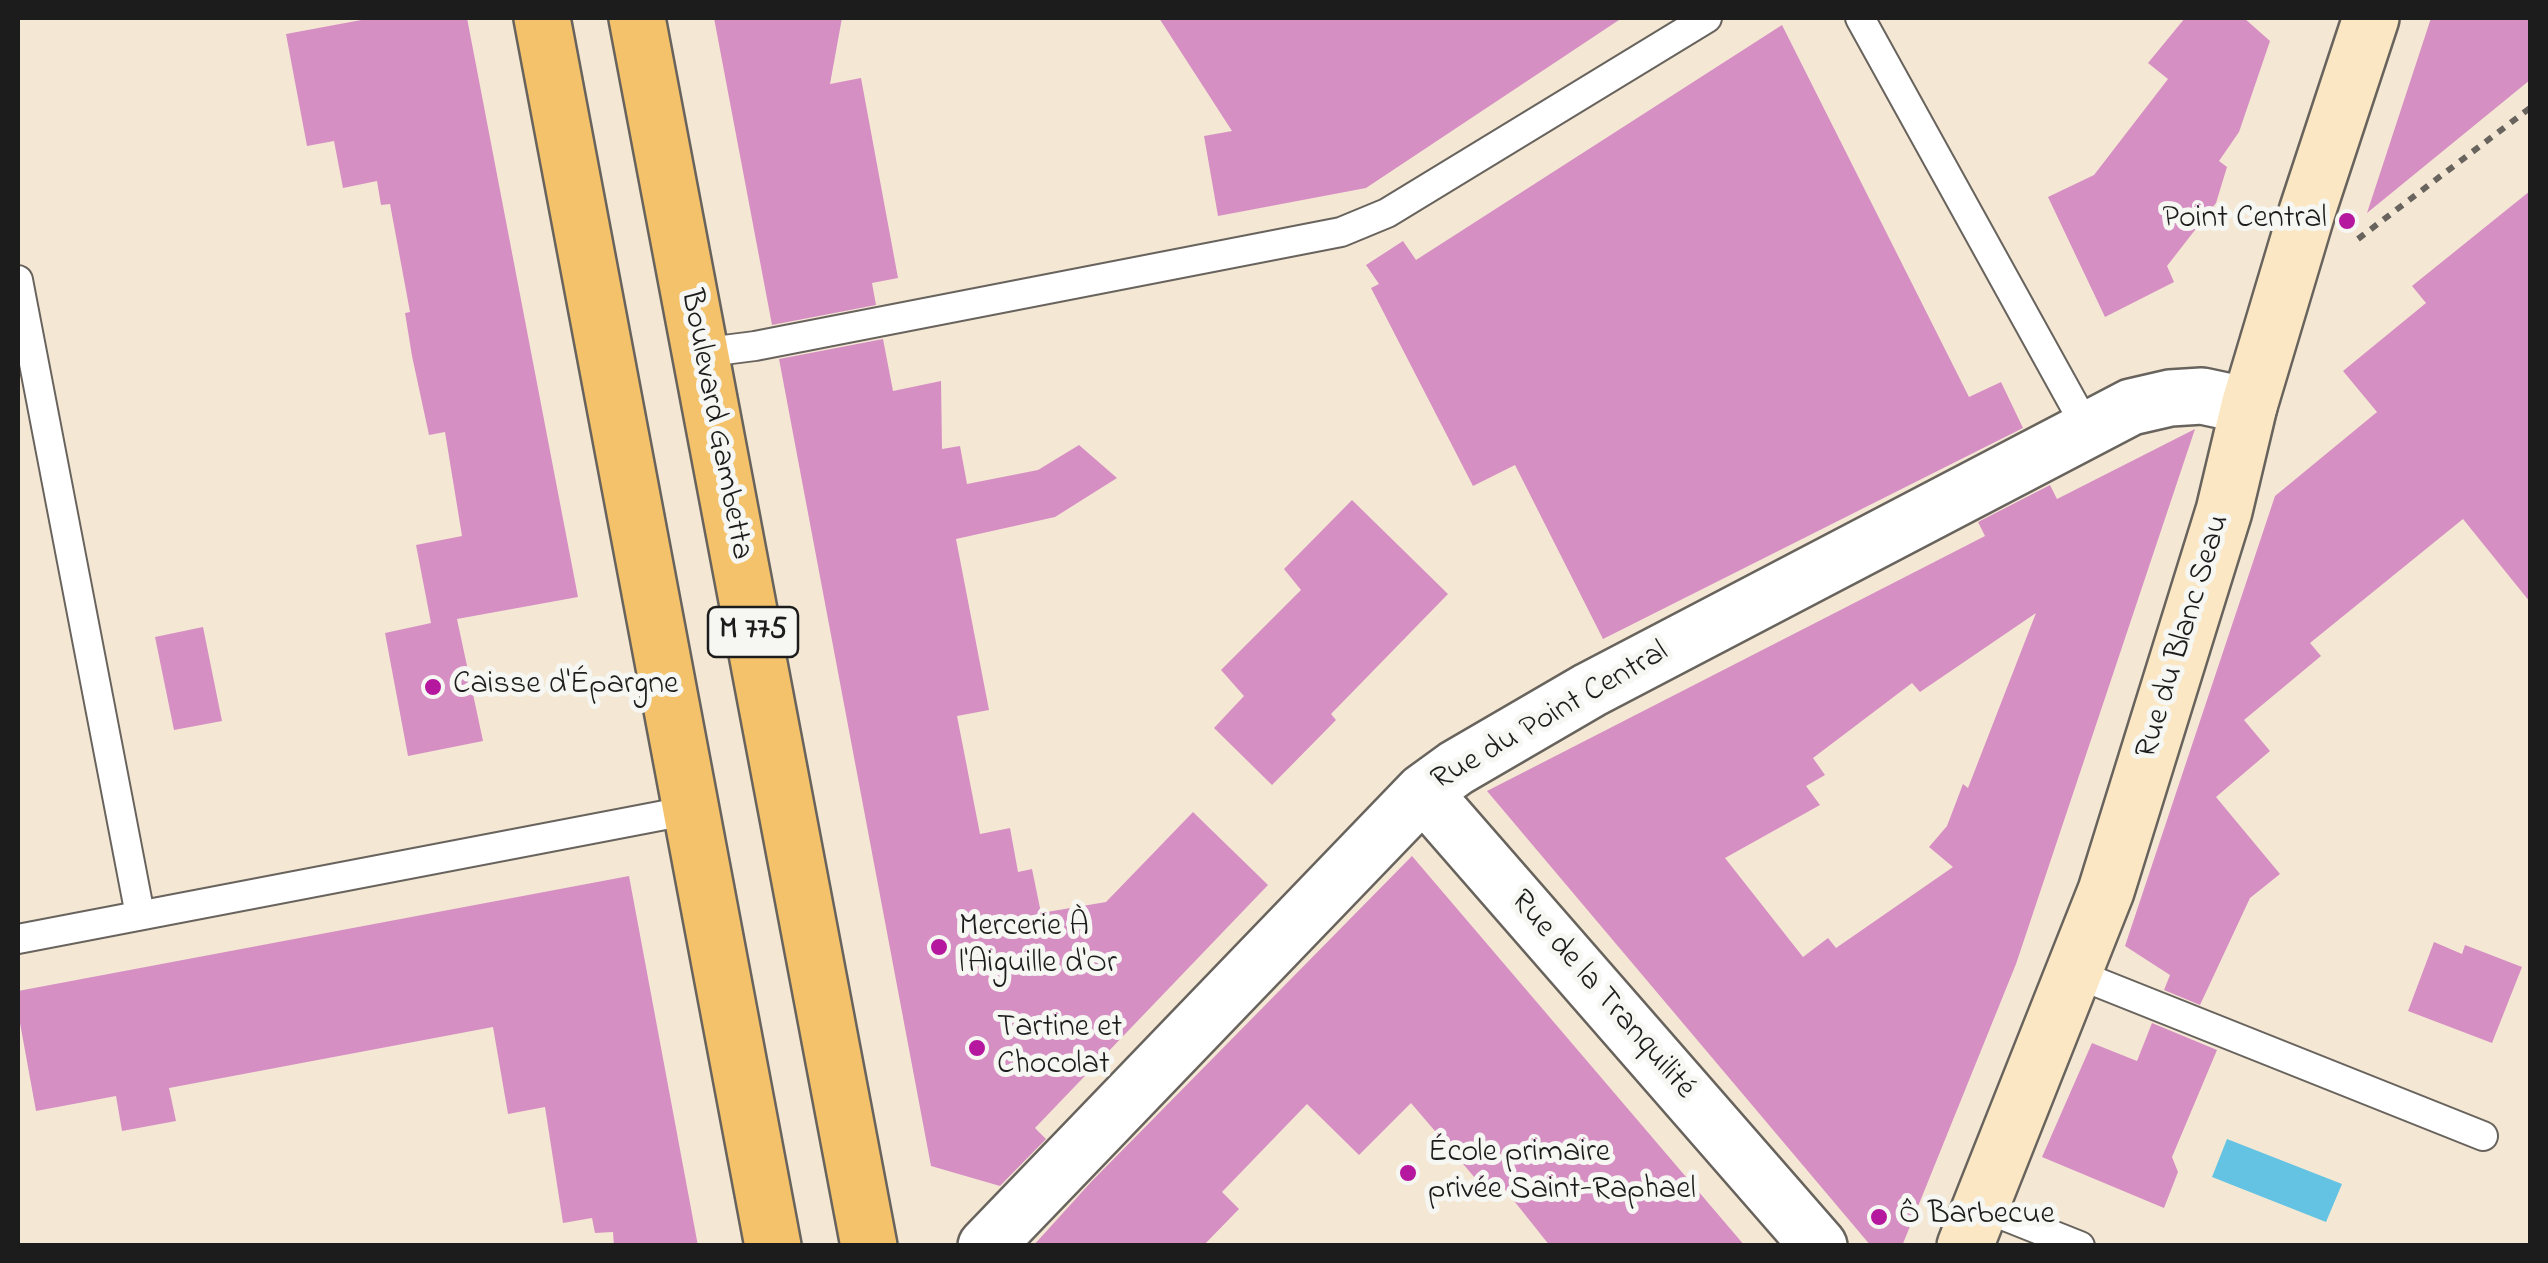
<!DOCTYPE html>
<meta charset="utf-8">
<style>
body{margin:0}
#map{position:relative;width:2548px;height:1263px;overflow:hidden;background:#f4e8d5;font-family:"Indie Flower",sans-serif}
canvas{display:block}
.frame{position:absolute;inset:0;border:20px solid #1c1c1c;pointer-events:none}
</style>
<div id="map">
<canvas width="2548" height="1263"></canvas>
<div class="frame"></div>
</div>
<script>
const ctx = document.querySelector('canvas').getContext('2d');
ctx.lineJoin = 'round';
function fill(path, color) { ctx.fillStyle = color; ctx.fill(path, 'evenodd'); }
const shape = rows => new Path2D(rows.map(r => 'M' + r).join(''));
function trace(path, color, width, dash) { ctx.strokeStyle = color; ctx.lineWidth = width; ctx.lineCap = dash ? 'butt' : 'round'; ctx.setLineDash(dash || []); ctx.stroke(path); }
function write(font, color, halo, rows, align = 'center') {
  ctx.font = font + ' "Indie Flower",sans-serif'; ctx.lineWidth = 10; ctx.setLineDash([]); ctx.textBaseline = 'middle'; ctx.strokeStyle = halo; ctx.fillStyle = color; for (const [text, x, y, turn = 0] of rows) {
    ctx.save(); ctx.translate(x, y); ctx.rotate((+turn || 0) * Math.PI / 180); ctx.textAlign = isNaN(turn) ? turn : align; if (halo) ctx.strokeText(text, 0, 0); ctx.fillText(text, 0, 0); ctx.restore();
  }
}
fill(shape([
 [2227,1139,2342,1184,2326,1222,2212,1177]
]), '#64c3e2');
fill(shape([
 [372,18,467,18,578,597,457,619,483,741,408,756,385,633,431,623,416,545,462,536,445,432,429,435,412,356,405,313,410,312,390,204,381,205,377,181,343,188,334,141,307,146,286,34],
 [714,18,842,18,830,84,861,78,898,278,872,283,876,305,772,325],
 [1159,18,1622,18,1366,188,1218,216,1204,136,1232,131],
 [2185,18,2244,18,2270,41,2239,132,2219,161,2227,167,2216,203,2167,266,2174,282,2105,317,2048,197,2094,175,2168,79,2148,63],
 [2431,18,2530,18,2530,80,2367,213],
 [1782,25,1969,397,2001,382,2023,428,1603,639,1515,465,1473,486,1371,288,1379,284,1366,265,1403,241,1416,260],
 [2530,191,2530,602,2463,519,2310,643,2321,656,2244,720,2270,751,2216,797,2280,874,2250,898,2200,1005,2164,990,2170,975,2125,946,2275,496,2377,412,2343,371,2426,303,2412,286],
 [883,339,893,391,941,381,942,449,960,446,967,484,1038,470,1079,445,1117,478,1055,517,956,539,989,710,957,716,980,834,1010,828,1018,872,1032,869,1041,913,1106,902,1193,812,1268,885,1035,1128,1046,1139,1000,1186,931,1166,779,359],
 [2195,429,2016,964,1902,1246,1871,1246,1487,791,1985,536,1978,522,2050,485,2057,499],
 [2036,613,1968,788,1963,784,1947,826,1929,847,1953,867,1836,948,1828,938,1803,957,1725,858,1820,805,1806,786,1825,775,1813,758,1912,683,1920,692],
 [1352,500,1448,594,1331,714,1336,720,1272,785,1214,728,1244,696,1221,670,1301,590,1284,569],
 [203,627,222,721,174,730,155,637],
 [1412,856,1745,1246,1550,1246,1499,1182,1487,1192,1411,1103,1359,1155,1307,1104,1222,1192,1239,1209,1203,1246,1033,1246,1091,1182],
 [629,876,698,1246,614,1246,613,1232,595,1233,592,1218,563,1223,545,1107,508,1114,493,1027,169,1088,176,1121,122,1131,116,1096,36,1111,18,1012,18,991],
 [2434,942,2462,954,2465,945,2522,967,2492,1043,2408,1011],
 [2152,1023,2217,1050,2172,1157,2178,1172,2164,1208,2042,1157,2092,1043,2137,1061]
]), '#d68fc3');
const lane = shape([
 [1860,18,2088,430],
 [18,280,140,915],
 [700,353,755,346,1341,232,1387,213,1707,18],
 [18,939,691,810],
 [2074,973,2483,1136],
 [1982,1207,2080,1246]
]);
const street = shape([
 [1423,792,1819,1246],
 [986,1246,1423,792,1456,768,1590,690,2131,407,2170,398,2202,396,2249,406]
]);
const secondary = shape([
 [1965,1246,2106,891,2224,511,2249,406,2307,212,2371,18]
]);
const primary = shape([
 [542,18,773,1246],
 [637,18,869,1246]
]);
trace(lane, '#68635d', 32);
trace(street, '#68635d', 60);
trace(secondary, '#68635d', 60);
trace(primary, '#68635d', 60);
trace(shape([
 [2358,239,2530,108]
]), '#68635d', 6, [8, 8]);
trace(lane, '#fff', 28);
trace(street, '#fff', 55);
trace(secondary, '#fbe7c3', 55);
trace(primary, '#f4c26a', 55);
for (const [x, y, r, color] of [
 [2347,221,10,"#b5179e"],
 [433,687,10,"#b5179e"],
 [939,947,10,"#b5179e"],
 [977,1048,10,"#b5179e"],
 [1408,1173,10,"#b5179e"],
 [1879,1217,10,"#b5179e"]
]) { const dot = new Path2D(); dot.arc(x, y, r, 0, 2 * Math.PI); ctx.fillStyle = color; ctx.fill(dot); trace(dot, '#f6f6f2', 4); }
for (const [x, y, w] of [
 [753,632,90]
]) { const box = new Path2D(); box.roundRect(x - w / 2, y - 25, w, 50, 8); ctx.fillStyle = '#f6f6f2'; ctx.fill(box); trace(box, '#1c1c1c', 2.5); }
write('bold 30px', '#1c1c1c', null, [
 ["M 775",753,632]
]);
write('32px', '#1c1c1c', '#f6f6f2', [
 ["Point Central",2327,221,"right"],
 ["Caisse d'Épargne",453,687],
 ["Mercerie À",959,929],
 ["l'Aiguille d'Or",959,966],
 ["Tartine et",997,1030],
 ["Chocolat",997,1067],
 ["École primaire",1428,1155],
 ["privée Saint-Raphael",1428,1192],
 ["Ô Barbecue",1899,1217]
], 'left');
write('32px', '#1c1c1c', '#f6f6f2', [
 ["Boulevard Gambetta",714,425,79],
 ["Rue du Blanc Seau",2185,637,-73],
 ["Rue du Point Central",1551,718,-30],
 ["Rue de la Tranquilité",1601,996,49]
]);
</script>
